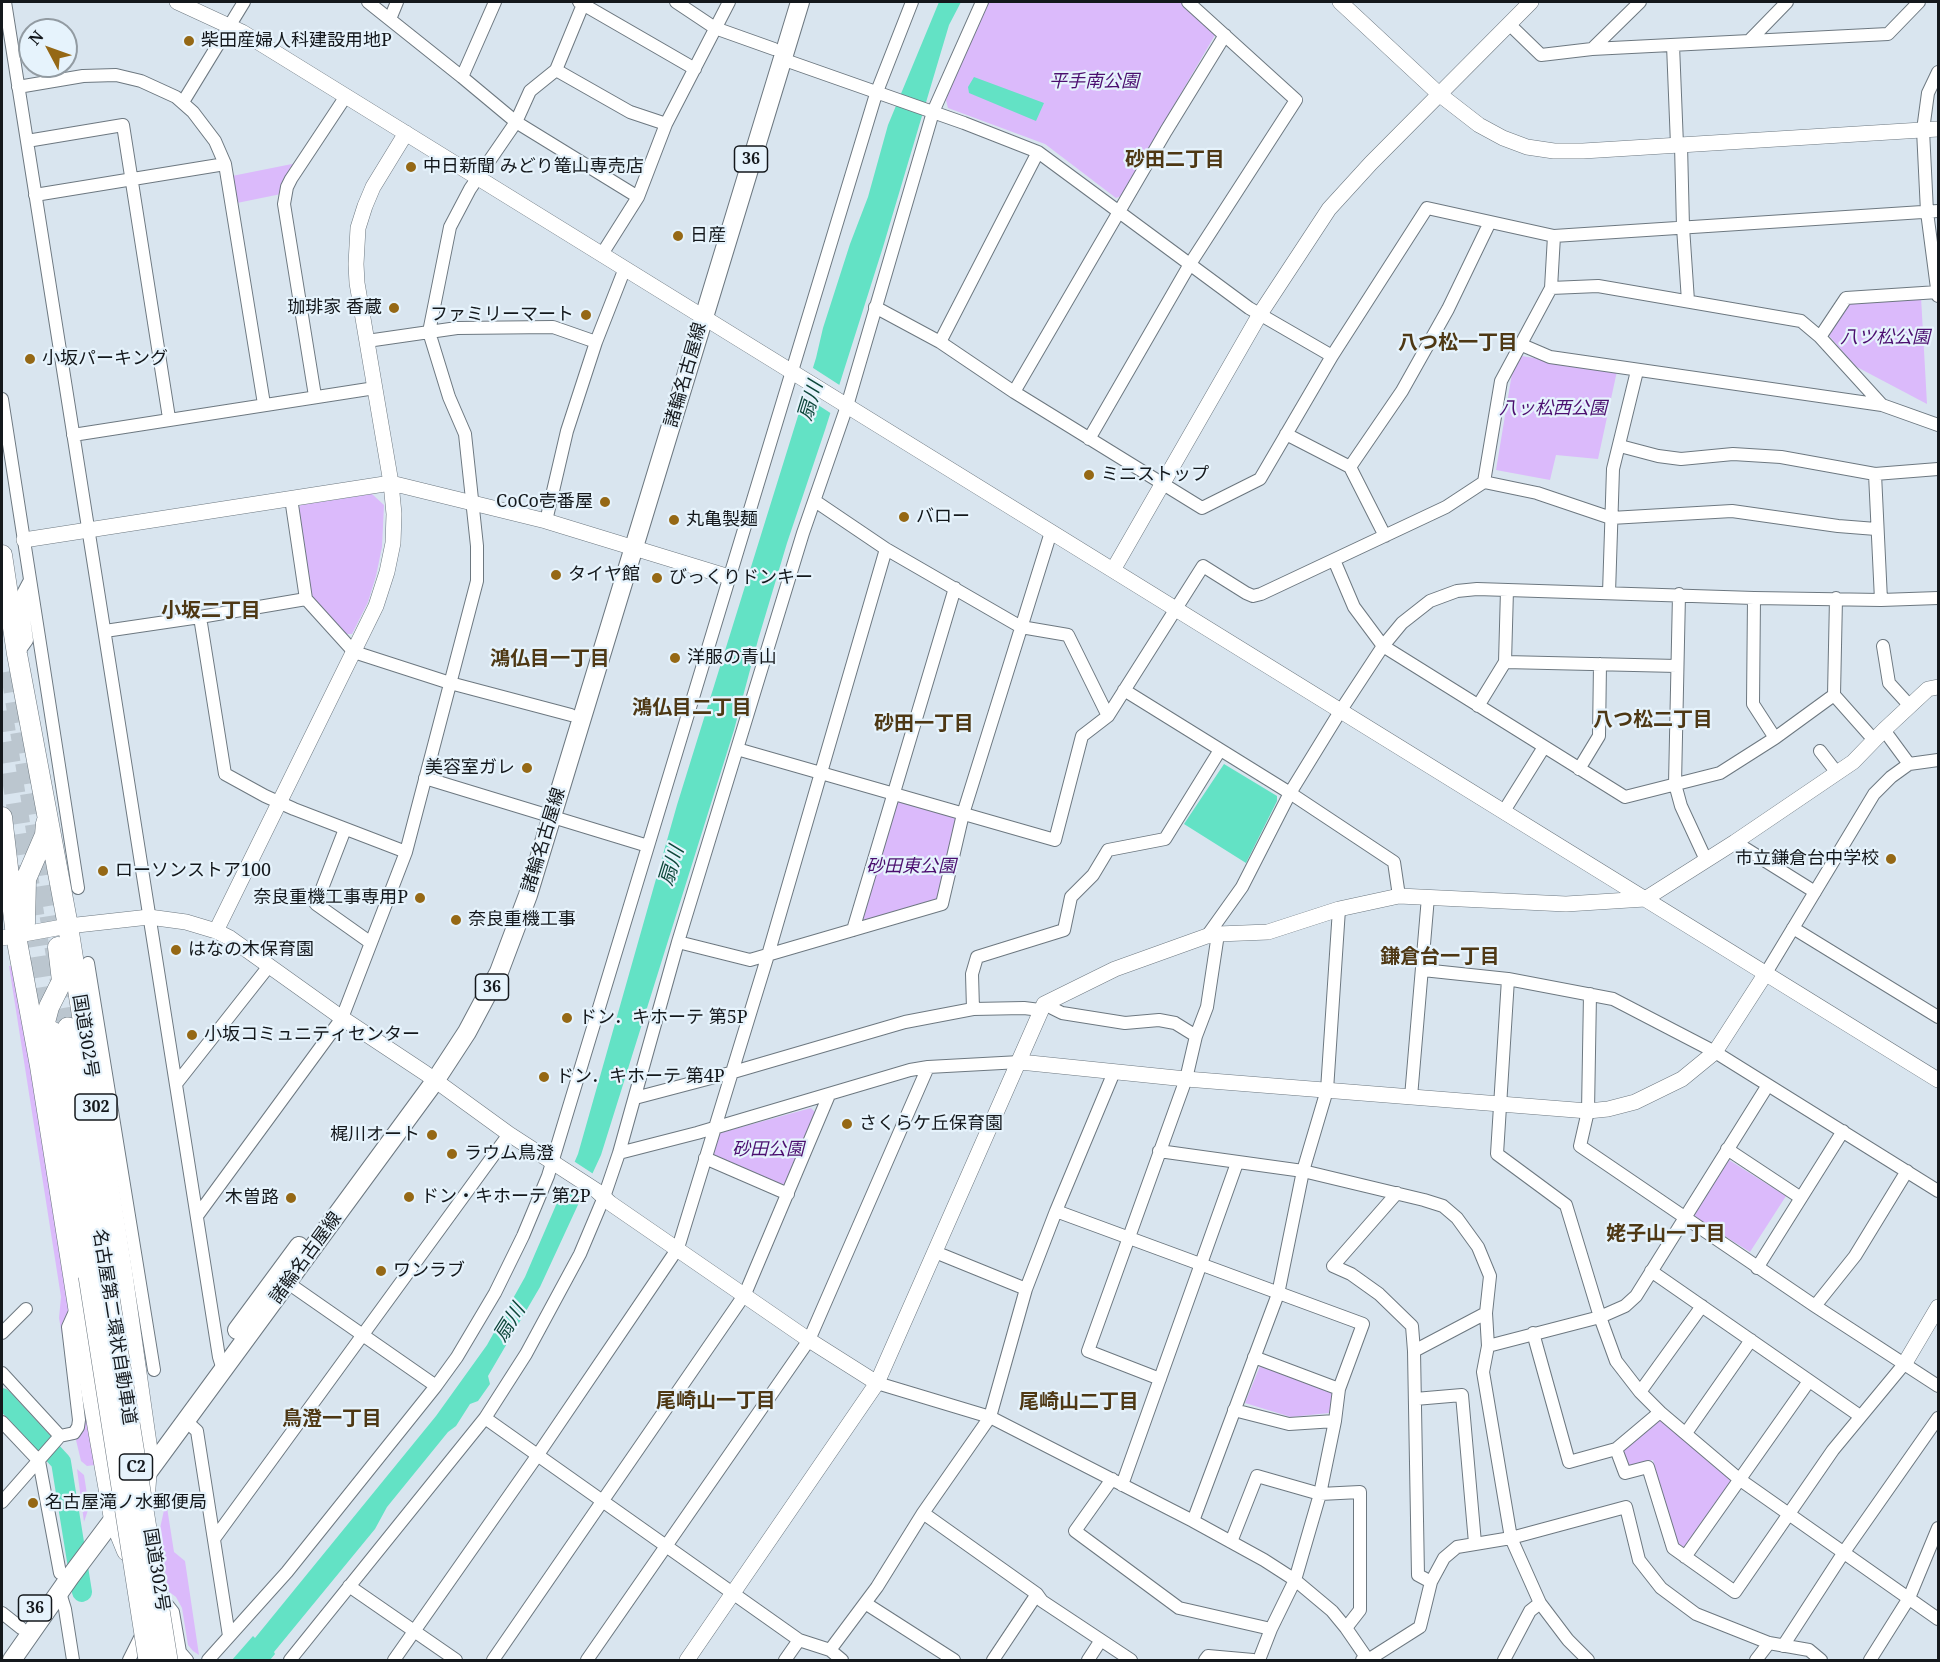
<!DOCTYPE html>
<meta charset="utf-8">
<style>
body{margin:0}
#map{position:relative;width:1940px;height:1662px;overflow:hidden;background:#d9e5ef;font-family:"Noto Serif",serif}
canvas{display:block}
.frame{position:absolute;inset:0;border:3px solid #14181c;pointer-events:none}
.north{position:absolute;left:18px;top:18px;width:60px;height:60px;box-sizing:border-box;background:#e6f3fc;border:2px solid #929ba2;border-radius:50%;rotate:311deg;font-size:16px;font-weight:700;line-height:24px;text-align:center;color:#14181c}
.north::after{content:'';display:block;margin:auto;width:21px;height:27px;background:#956815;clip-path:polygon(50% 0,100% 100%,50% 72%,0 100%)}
</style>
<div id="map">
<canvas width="1940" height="1662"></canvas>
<div class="frame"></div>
<div class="north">N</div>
</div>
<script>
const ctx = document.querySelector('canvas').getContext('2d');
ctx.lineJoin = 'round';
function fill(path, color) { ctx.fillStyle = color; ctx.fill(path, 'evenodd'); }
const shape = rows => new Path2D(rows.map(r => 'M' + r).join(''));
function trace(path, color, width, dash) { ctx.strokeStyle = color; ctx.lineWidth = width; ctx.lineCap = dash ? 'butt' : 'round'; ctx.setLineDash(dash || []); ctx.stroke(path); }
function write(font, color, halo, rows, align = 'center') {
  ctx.font = font + ' "Noto Serif","Noto Sans JP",serif'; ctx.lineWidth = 4.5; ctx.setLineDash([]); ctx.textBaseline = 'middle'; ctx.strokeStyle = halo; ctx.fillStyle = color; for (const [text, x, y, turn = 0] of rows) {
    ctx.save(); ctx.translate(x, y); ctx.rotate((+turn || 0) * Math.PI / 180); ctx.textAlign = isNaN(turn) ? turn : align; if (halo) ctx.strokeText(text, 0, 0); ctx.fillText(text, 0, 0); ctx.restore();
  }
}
fill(shape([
 [985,2,1181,2,1214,30,1215,35,1121,196,1116,198,1045,144,948,108,946,100,963,48],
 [297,163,281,194,237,203,232,176],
 [1921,297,1927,404,1855,366,1825,331,1841,301],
 [1515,355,1617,371,1598,459,1556,455,1550,480,1496,470],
 [372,494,384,505,382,547,376,576,368,602,352,634,345,634,309,597,297,510,301,505],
 [893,793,963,814,942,904,853,930],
 [9,966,15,966,70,1308,68,1369,59,1318,61,1297],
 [811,1108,817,1114,785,1186,781,1188,714,1159,712,1154,717,1137,720,1133],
 [1729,1160,1786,1196,1750,1252,1693,1216],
 [74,1328,103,1464,87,1466,81,1461,76,1440,82,1433,84,1423],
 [1260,1366,1333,1392,1329,1413,1291,1417,1245,1403],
 [1662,1419,1733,1478,1683,1550,1676,1544,1653,1460,1629,1465,1623,1451],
 [77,1469,84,1475,89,1507,84,1522],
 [166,1501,174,1552,185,1561,199,1655,193,1651,188,1645,182,1608,176,1597,168,1591,159,1533]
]), '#dbbafb');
fill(shape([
 [939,2,961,2,949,25,883,247,825,430,787,543,758,640,734,730,601,1155,540,1287,488,1376,490,1384,478,1401,470,1404,456,1426,448,1432,387,1507,375,1529,274,1652,275,1654,270,1660,232,1660,253,1636,255,1638,436,1416,487,1345,525,1277,578,1154,677,805,816,358,823,328,850,244,868,197,888,125],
 [974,77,1044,103,1036,121,969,93,968,87],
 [1224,764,1277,796,1277,801,1246,863,1184,824]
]), '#63e2c5');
fill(shape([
 [810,366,841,386,832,414,801,394],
 [572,1160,595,1175,584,1199,561,1183]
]), '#d9e5ef');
trace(shape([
 [2,1398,61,1462,82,1592]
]), '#63e2c5', 20);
trace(shape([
 [11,671,68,1028],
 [2,711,50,1019]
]), '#bbc6cf', 21, [21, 10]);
const minor = shape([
 [5,2,219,1357,223,1370],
 [368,2,462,77],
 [495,2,462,77,516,122,638,197,666,124],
 [579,2,695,69],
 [676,2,715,28,774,49],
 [390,19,397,2],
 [1509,24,1541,55,1592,49,1888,34,1919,2],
 [1750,40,1787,2],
 [1673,45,1677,145],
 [1592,49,1640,2],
 [782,59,964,123,1038,152,1249,308,1332,356],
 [556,70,630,112,666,124,729,2],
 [1938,72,1928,93,1923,130,1927,212,1938,296],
 [18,87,83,76,116,75,141,81,176,97,193,112,215,141,225,164,35,195],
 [183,102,244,2],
 [27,141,123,125,169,418],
 [1681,145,1683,227,1688,301],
 [225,164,264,404],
 [602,254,638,197],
 [1551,288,1598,286,1801,321,1820,337,1882,405],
 [875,307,940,342,1014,392,1202,508,1260,479,1332,356,1427,208,1554,236,1938,211],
 [1820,337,1846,298,1938,292],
 [367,341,457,328,553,327,596,342],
 [940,342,1038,152],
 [1522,345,1550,357,1882,405,1938,425],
 [1014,392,1166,131,1225,35],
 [315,396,284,204,287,187,291,179,346,96],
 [2,399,78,888],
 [1286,434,1350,467,1385,536],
 [73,435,375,388],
 [1089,439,1190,264,1296,100,1188,2],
 [1620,446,1658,456,1681,459,1733,454,1781,457,1875,474,1938,469],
 [1350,467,1402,391,1448,309,1490,222],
 [1875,474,1881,600],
 [1484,482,1501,381,1551,288,1554,236],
 [291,498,306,599,354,652,450,683,571,715],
 [815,501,886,549,1021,627,1068,635,1108,716],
 [546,521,567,431,596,342,625,268],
 [1334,560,1354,607,1383,646,1625,797,1720,773,1775,738,1834,695],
 [1609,593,1613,469,1637,371],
 [1679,594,1675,784,1681,806,1706,860],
 [1754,598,1753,704,1775,738],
 [1836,598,1834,695,1874,740],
 [200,617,306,599],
 [105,631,200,617,225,774,265,796,294,809,406,852],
 [1883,646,1889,683,1910,706],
 [17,654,27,640,21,597,29,582],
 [1505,662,1677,666],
 [1124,690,1290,793,1394,862,1399,896],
 [1478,706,1505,662,1507,590],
 [1884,730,1909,764],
 [737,749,1055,840,1082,736,1108,716,1203,566,1246,593,1253,596,1261,594,1446,507,1484,482,1537,493,1611,518,1732,511,1838,526,1876,529],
 [1820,751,1837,773],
 [1579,769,1599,736,1600,664],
 [425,778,648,846],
 [1504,811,1544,747],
 [345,829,316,904,371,943],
 [1735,842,1815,892],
 [1793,928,1938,1017],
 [853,930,955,588],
 [1207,936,1242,887,1290,793,1341,710,1383,646,1402,623,1430,601,1457,591,1477,589,1754,598,1881,600,1938,598],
 [678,942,750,960,942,904,963,814,1051,532],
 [88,963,154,1370],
 [1423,970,1508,979,1613,999,1715,1052,1938,1191],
 [1766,973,1874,794,1891,777,1909,764,1938,760],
 [1508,979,1497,1154,1566,1205,1600,1317,1616,1361,1640,1392,1660,1412,1739,1479,1938,1619],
 [1590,994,1588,1111,1580,1146,1815,1306,1938,1386],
 [1044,1004,1062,1013,1125,1023,1159,1020,1175,1023,1196,1036],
 [973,1009,972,974,977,957,1064,930,1071,897,1093,875,1108,850,1165,839,1220,750],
 [176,1084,269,966],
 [1411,1097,1428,897],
 [635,1098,730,1073,905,1022,973,1009,1024,1008,1040,1010],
 [1727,1149,1801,1198],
 [1159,1151,1303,1171,1424,1200,1443,1206,1457,1218,1478,1247,1490,1276,1486,1313,1488,1346,1483,1372,1511,1538,1540,1603,1568,1640,1588,1660],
 [619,1153,678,942,803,533,847,406,933,112,982,2],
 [705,1158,788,1194],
 [1397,1193,1333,1266,1351,1274,1379,1294,1412,1326,1414,1351,1418,1575,1431,1582],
 [1056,1211,1363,1324,1339,1389,1335,1421,1320,1494,1295,1580,1271,1629,1259,1660],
 [197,1216,342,1018,406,852,477,581,477,546,465,434,449,397,429,332,450,227,470,189,516,122,530,91,556,70,584,2],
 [935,1252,1026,1289],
 [1757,1268,1843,1131],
 [1651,1271,1860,1416],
 [288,1283,436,1386],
 [1815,1306,1855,1256,1907,1171],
 [2,1333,26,1309],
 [1533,1333,1569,1462,1616,1449,1660,1412],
 [1488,1346,1600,1317,1625,1306,1636,1296,1768,1085],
 [1414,1351,1486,1313],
 [1254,1357,1339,1389],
 [2,1373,60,1436],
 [1160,1379,1088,1351,1186,1079,1196,1036,1207,1007,1218,934],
 [877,1383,990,1417,1193,1521,1264,1560,1295,1580,1332,1611,1346,1628,1368,1660],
 [1640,1392,1702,1306],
 [1415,1399,1462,1395,1475,1543],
 [1234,1410,1289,1424,1335,1421],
 [485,1418,799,1640,830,1650,842,1660],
 [186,1421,197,1431,229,1636],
 [2,1422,39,1461,60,1573],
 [1686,1433,1751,1340],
 [1616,1449,1625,1473,1648,1467,1673,1548,1735,1592,1833,1450,1905,1363],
 [1112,1479,1075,1531,1179,1608,1271,1629],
 [1122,1485,1237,1163],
 [2,1502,60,1436,74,1433,78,1427,79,1420,68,1327,77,1307],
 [923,1513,1037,1594,1042,1601,1131,1660],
 [1193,1521,1278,1294,1303,1171,1327,1090,1339,909],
 [214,1539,509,1134],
 [1231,1542,1257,1476,1320,1494,1360,1492,1360,1610,1346,1628],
 [1685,1557,1809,1381],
 [349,1586,456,1660],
 [60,1593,65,1609,73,1660],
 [161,1597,173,1612,180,1652,187,1660],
 [865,1603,954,1660],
 [2,1613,21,1628],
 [1783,1646,1844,1552,1938,1418],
 [830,1650,877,1587,923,1513,990,1417,1026,1289,1056,1211,1114,1072],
 [129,1660,140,1638],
 [208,1660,287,1572,436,1386,457,1357,495,1293,523,1236,548,1176,876,94,912,2],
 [290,1660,485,1418,526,1354,580,1254,604,1197,619,1153,697,1133,910,1070,928,1067,1020,1062],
 [394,1660,537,1456,678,1248,768,955,886,549],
 [493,1660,745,1294,829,1095],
 [587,1660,809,1340,928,1067],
 [785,1660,799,1640],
 [993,1660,1037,1594],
 [1088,1660,1101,1640],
 [1205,1660,1208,1656,1253,1660],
 [1362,1660,1368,1660,1420,1627,1431,1582,1444,1558,1457,1547,1511,1538,1626,1507,1639,1560,1661,1588,1696,1614,1769,1643,1809,1650,1821,1660],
 [1504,1660,1530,1611,1540,1603],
 [1756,1660,1769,1643],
 [1870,1660,1909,1598,1938,1528]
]);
const tertiary = shape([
 [177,2,242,32,1938,1080],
 [1340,2,1439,94,1479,125,1503,138,1527,147,1554,151,1583,151,1938,129],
 [24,540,391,483,546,521,729,577],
 [1113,570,1260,314,1329,209,1371,163,1531,2],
 [216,931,376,606,387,572,393,543,394,514,391,483,357,283,356,264,358,228,365,206,373,187,406,133],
 [2,938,68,926,149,917,186,922,216,931,230,938,342,1018,425,1073,509,1134,597,1191,610,1203,809,1340,877,1383],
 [1020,1062,1186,1079,1588,1111,1608,1109,1635,1102,1682,1079,1715,1052,1766,973],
 [1905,1363,1938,1307],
 [687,1660,877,1383,1044,1004,1115,969,1207,936,1218,934,1268,932,1339,909,1399,896,1566,904,1645,899,1735,842,1853,762,1884,730,1928,689,1938,687]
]);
const primary = shape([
 [237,1330,299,1246],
 [143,1479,435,1081,467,1032,499,972,528,895,800,2],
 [12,1660,70,1577,121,1509]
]);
const trunk = shape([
 [2,555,17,654,68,926,122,1271,148,1454,145,1494],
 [2,817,16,936,40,1066,92,1395,114,1519,127,1551],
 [19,932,25,923,26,879,45,835,46,823],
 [42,1045,44,1026,49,1007,62,981,58,947]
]);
const motorway = shape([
 [68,1028,105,1273],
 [52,1032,89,1276]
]);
trace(minor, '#6d7880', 14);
trace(tertiary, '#6d7880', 16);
trace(primary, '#6d7880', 20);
trace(trunk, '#6d7880', 21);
trace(motorway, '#6d7880', 22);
trace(minor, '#fff', 12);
trace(tertiary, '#fff', 15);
trace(primary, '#fff', 18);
trace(trunk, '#fff', 20);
trace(motorway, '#fff', 21);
const motorwayBridge = shape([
 [105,1273,167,1660],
 [89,1276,149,1660]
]);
trace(motorwayBridge, '#6d7880', 22, []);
trace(motorwayBridge, '#fff', 21);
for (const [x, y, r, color] of [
 [189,41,6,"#956815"],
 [411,167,6,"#956815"],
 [678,236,6,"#956815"],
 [394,308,6,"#956815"],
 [586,315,6,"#956815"],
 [30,359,6,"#956815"],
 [1089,475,6,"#956815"],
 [605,502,6,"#956815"],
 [904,517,6,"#956815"],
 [674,520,6,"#956815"],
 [556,575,6,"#956815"],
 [657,578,6,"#956815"],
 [675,658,6,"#956815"],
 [527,768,6,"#956815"],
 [1891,859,6,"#956815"],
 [103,871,6,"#956815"],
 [420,898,6,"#956815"],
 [456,920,6,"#956815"],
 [176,950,6,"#956815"],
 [567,1018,6,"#956815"],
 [192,1035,6,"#956815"],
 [544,1077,6,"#956815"],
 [847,1124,6,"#956815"],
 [432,1135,6,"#956815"],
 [452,1154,6,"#956815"],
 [409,1197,6,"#956815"],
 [291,1198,6,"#956815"],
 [381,1271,6,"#956815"],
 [33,1503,6,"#956815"]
]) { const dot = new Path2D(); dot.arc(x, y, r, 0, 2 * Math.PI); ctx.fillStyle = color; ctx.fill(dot); trace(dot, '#e6f3fc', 2); }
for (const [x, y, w] of [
 [751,159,33],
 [492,987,33],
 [96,1107,42],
 [136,1467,33],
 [35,1608,33]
]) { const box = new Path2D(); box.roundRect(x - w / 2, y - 13, w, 26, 4.5); ctx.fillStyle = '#e6f3fc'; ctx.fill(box); trace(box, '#14181c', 1.5); }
write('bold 16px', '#14181c', null, [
 ["36",751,159],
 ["36",492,987],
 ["302",96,1107],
 ["C2",136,1467],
 ["36",35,1608]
]);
write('18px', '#14181c', '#e6f3fc', [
 ["柴田産婦人科建設用地P",201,41],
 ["中日新聞 みどり篭山専売店",423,167],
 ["日産",690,236],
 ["珈琲家 香蔵",382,308,"right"],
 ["ファミリーマート",574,315,"right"],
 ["小坂パーキング",42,359],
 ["ミニストップ",1101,475],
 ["CoCo壱番屋",593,502,"right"],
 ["バロー",916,517],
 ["丸亀製麺",686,520],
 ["タイヤ館",568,575],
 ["びっくりドンキー",669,578],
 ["洋服の青山",687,658],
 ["美容室ガレ",515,768,"right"],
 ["市立鎌倉台中学校",1879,859,"right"],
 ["ローソンストア100",115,871],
 ["奈良重機工事専用P",408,898,"right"],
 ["奈良重機工事",468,920],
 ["はなの木保育園",188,950],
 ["ドン．キホーテ 第5P",579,1018],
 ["小坂コミュニティセンター",204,1035],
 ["ドン．キホーテ 第4P",556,1077],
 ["さくらケ丘保育園",859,1124],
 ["梶川オート",420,1135,"right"],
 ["ラウム鳥澄",464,1154],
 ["ドン・キホーテ 第2P",421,1197],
 ["木曽路",279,1198,"right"],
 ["ワンラブ",393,1271],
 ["名古屋滝ノ水郵便局",45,1503]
], 'left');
write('italic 18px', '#4b0f6f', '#e6f3fc', [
 ["平手南公園",1094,82],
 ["八ツ松公園",1885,338],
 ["八ッ松西公園",1553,409],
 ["砂田東公園",911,867],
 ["砂田公園",768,1150]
]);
write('18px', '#14181c', '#e6f3fc', [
 ["諸輪名古屋線",686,375,-74],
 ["諸輪名古屋線",544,840,-73],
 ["国道302号",85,1036,81],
 ["諸輪名古屋線",306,1258,-54],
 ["名古屋第二環状自動車道",114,1327,81],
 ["国道302号",156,1570,81]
]);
write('bold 20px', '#4e3814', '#e6f3fc', [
 ["砂田二丁目",1175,160],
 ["八つ松一丁目",1458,343],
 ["小坂二丁目",211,611],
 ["鴻仏目一丁目",550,659],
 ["鴻仏目二丁目",692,708],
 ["八つ松二丁目",1653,720],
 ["砂田一丁目",924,724],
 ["鎌倉台一丁目",1440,957],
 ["姥子山一丁目",1666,1234],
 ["尾崎山一丁目",716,1401],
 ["尾崎山二丁目",1079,1402],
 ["鳥澄一丁目",332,1419]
]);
write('italic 20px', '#0e473b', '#e6f3fc', [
 ["扇川",811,401,-73],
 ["扇川",672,866,-73],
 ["扇川",510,1323,-58]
]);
</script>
